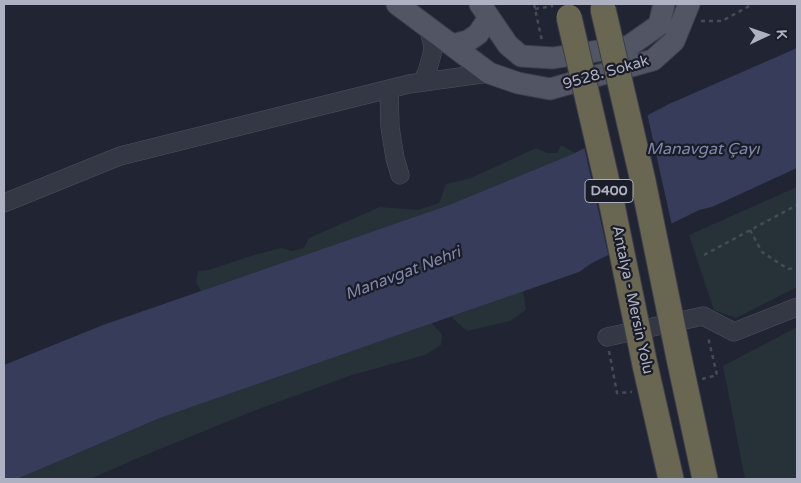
<!DOCTYPE html>
<meta charset="utf-8">
<style>
body{margin:0}
#map{position:relative;width:801px;height:483px;overflow:hidden;background:#212433;font-family:"Varela Round",sans-serif}
canvas{display:block}
.frame{position:absolute;inset:0;border:5px solid #aeb1c1;pointer-events:none}
.north{position:absolute;left:741px;top:10px;width:50px;height:50px;-webkit-text-stroke:4px #1a1c28;paint-order:stroke;rotate:87deg;font-size:14px;font-weight:700;line-height:20px;text-align:center;color:#aeb1c1}
.north::after{content:'';display:block;margin:auto;width:18px;height:22px;background:#aeb1c1;clip-path:polygon(50% 0,100% 100%,50% 72%,0 100%)}
</style>
<div id="map">
<canvas width="801" height="483"></canvas>
<div class="frame"></div>
<div class="north">K</div>
</div>
<script>
const ctx = document.querySelector('canvas').getContext('2d');
ctx.lineJoin = 'round';
function fill(path, color) { ctx.fillStyle = color; ctx.fill(path, 'evenodd'); }
const shape = rows => new Path2D(rows.map(r => 'M' + r).join(''));
function trace(path, color, width, dash) { ctx.strokeStyle = color; ctx.lineWidth = width; ctx.lineCap = dash ? 'butt' : 'round'; ctx.setLineDash(dash || []); ctx.stroke(path); }
function write(font, color, halo, rows, align = 'center') {
  ctx.font = font + ' "Varela Round",sans-serif'; ctx.lineWidth = 4.5; ctx.setLineDash([]); ctx.textBaseline = 'middle'; ctx.strokeStyle = halo; ctx.fillStyle = color; for (const [text, x, y, turn = 0] of rows) {
    ctx.save(); ctx.translate(x, y); ctx.rotate((+turn || 0) * Math.PI / 180); ctx.textAlign = isNaN(turn) ? turn : align; if (halo) ctx.strokeText(text, 0, 0); ctx.fillText(text, 0, 0); ctx.restore();
  }
}
fill(shape([
 [561,145,575,153,449,205,201,291,196,282,198,271,209,270,254,255,281,248,292,251,304,248,309,238,380,207,418,210,439,203,446,184,471,178,536,148,547,153,557,153],
 [797,187,797,287,736,318,714,310,689,235],
 [523,291,526,310,510,321,467,331,451,317],
 [432,323,442,335,441,345,425,355,352,375,256,410,138,458,90,479,17,479,160,418],
 [797,327,797,479,745,479,723,366]
]), '#263237');
fill(shape([
 [797,48,797,168,712,207,699,210,592,263,579,272,160,418,17,479,4,479,4,365,103,325,449,205,575,153,669,104]
]), '#363c59');
fill(shape([
 [647,113,672,226,609,258,584,146]
]), '#212433');
const minor = shape([
 [422,82,427,72,432,54,433,46,428,27],
 [389,90,390,127,395,158,400,175],
 [4,203,120,156,409,84,489,73],
 [607,337,703,316,734,332,797,307]
]);
const major = shape([
 [397,4,489,73,518,83,550,89,653,60,674,41,689,4],
 [480,4,508,45,521,56,553,58,629,46,659,25,664,4],
 [452,45,468,41,478,34,489,18]
]);
const highway = shape([
 [679,358,705,479],
 [645,365,671,479]
]);
trace(minor, '#4f515f', 19);
trace(major, '#3e404d', 23);
trace(highway, '#3c3e4b', 27);
trace(shape([
 [534,4,542,41],
 [535,9,553,6],
 [701,21,722,21,753,4],
 [750,230,762,252,788,269,797,268],
 [704,255,797,205],
 [609,351,617,393,632,392],
 [702,379,717,375,708,337]
]), '#424d54', 2.5, [4, 4]);
trace(minor, '#343744', 18);
trace(major, '#525564', 21);
trace(highway, '#696652', 25);
const highwayBridge = shape([
 [603,9,643,181,679,358],
 [569,17,610,195,645,365]
]);
trace(highwayBridge, '#3c3e4b', 27, []);
trace(highwayBridge, '#696652', 25);
for (const [x, y, w] of [
 [609,191,48]
]) { const box = new Path2D(); box.roundRect(x - w / 2, y - 11.5, w, 23, 4); ctx.fillStyle = '#1a1c28'; ctx.fill(box); trace(box, '#aeb1c1', 1); }
write('bold 14px', '#aeb1c1', null, [
 ["D400",609,191]
]);
write('15px', '#aeb1c1', '#1a1c28', [
 ["9528. Sokak",606,73,-16],
 ["Antalya - Mersin Yolu",632,300,78]
]);
write('italic 16px', '#8088ac', '#1a1c28', [
 ["Manavgat Çayı",703,150],
 ["Manavgat Nehri",403,274,-21]
]);
</script>
